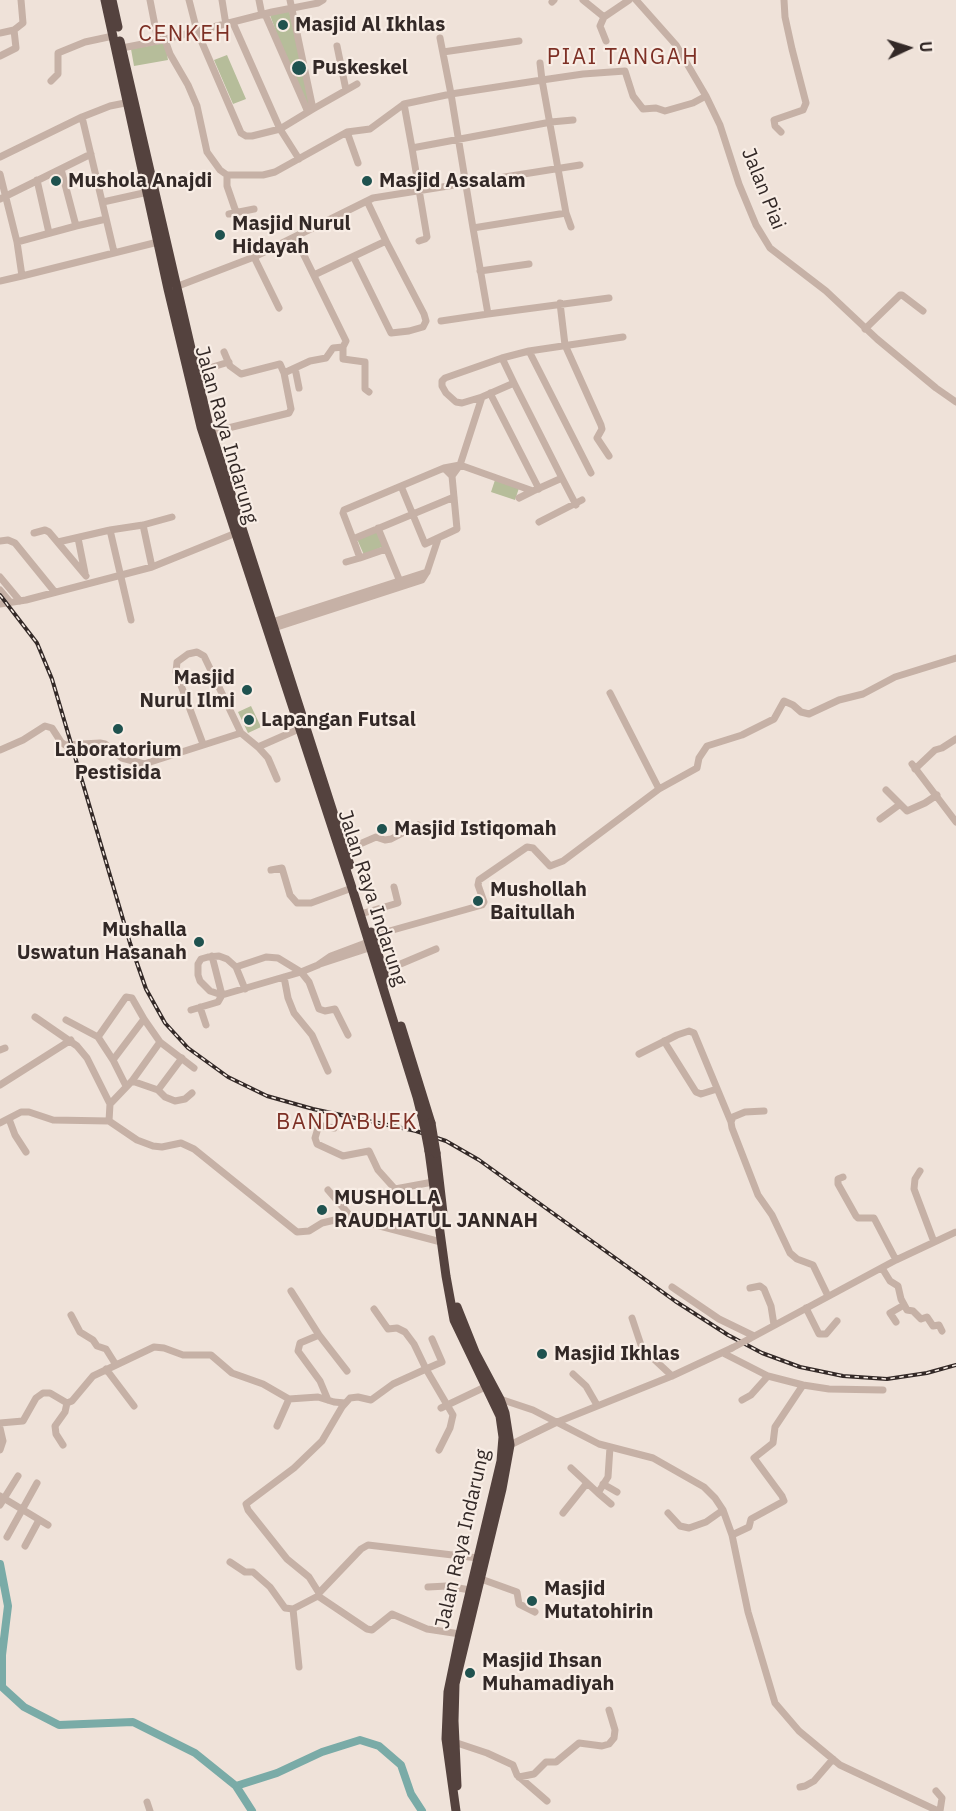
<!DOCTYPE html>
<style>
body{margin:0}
#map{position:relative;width:956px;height:1811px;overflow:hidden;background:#efe2d9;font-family:"IBM Plex Sans",sans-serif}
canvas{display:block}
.north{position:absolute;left:878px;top:18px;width:60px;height:60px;-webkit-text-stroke:4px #f8ede5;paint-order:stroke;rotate:86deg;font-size:16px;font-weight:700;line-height:24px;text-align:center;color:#332927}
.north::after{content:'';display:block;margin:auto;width:21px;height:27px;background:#332927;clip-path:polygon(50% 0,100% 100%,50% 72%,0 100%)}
</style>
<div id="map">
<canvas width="956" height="1811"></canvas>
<div class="north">U</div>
</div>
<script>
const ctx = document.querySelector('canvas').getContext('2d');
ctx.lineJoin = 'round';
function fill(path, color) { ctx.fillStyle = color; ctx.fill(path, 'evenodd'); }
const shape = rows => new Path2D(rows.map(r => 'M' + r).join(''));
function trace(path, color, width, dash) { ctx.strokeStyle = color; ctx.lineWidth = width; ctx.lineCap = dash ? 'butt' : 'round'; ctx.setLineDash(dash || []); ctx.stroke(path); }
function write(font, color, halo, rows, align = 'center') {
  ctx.font = font + ' "IBM Plex Sans",sans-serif'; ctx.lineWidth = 4.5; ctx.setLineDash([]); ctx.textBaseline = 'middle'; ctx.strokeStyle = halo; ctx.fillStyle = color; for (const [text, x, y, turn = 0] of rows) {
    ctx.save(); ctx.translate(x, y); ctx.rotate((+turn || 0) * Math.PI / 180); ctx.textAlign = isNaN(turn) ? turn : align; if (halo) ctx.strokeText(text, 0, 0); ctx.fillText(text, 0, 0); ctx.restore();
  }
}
fill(shape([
 [289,10,311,108,305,114,270,15],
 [165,43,168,60,134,66,131,49],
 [227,55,246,99,233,104,214,60],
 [495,480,519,488,515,500,491,492],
 [377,531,384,546,364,555,357,539],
 [251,706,261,727,248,733,238,712]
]), '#b6bd9a');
trace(shape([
 [0,1564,8,1606,2,1655,2,1687,24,1707,59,1725,133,1722,195,1753,236,1786,252,1811],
 [236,1786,277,1773,322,1752,360,1740,379,1746,401,1765,411,1794,422,1811]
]), '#7aaba7', 8);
trace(shape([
 [150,0,158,41],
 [189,0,197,31,241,133,246,136,252,136,280,129,308,112,265,14],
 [222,0,226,25],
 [259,0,262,15],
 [290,0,313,109,308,112],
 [583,0,604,17,600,26,606,41],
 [636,0,676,45,706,96,720,125,739,184,756,225,770,248,826,291,877,339,936,388,956,402],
 [552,2,554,0],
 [604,17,629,0],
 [233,23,280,129,299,159],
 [0,33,14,30],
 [165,40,170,54,188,85,197,106,207,152,220,170,227,175,263,175,275,172,347,132,370,129,404,104,451,94,542,80,566,213,473,228,451,94,440,38],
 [337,46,346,90],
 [122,48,158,41,272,12,318,3,323,0],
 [443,52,519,41],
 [0,56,16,48,14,30,23,23,21,0],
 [540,63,542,80,583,74,625,71,633,96,643,109,656,108,665,111,693,103,706,96],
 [51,81,58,74,58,53,85,42,113,36],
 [404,104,412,148,551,122,573,120],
 [313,109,357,84],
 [82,117,114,252],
 [347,132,358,163],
 [781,132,775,126,774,120,803,110,806,103,792,49,785,17,784,0],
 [412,148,427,237,425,239,419,241],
 [0,157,82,117,110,106,130,102],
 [0,174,17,242,22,276,158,242],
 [227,175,227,186,236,212],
 [37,180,49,233],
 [0,199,91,154],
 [103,202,148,192],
 [566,213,571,227],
 [229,214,254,209],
 [76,226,106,219],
 [473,228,488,314,609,298],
 [295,237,346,341,343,347],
 [17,242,76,226,61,169],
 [254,257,279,308],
 [354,258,391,333,409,331,423,327,426,321,424,314,386,241],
 [480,271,529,264],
 [314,275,386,241,367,201],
 [0,281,22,276],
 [173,288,254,257,373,198,580,165],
 [560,303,565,345,601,425,602,429,597,438,609,456],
 [441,321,488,314],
 [865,329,900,295,902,295,923,311],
 [224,352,230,366,241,374,280,364,284,373],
 [502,358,514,383],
 [295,368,299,388],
 [196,372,229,362],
 [514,383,562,478,533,491,460,465,482,397,514,383],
 [490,393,539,489],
 [482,397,462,403,456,402,446,393,442,386,442,381,445,378,502,358,529,351],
 [212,432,289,413,291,409,284,373,310,361,326,358,333,348,343,347,343,359,365,362,365,389,369,392],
 [444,468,460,465,452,476],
 [591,473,529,351,623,337],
 [562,478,576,505],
 [519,498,533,491],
 [539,522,582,500],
 [143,525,152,567],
 [378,528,401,584],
 [110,530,131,620],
 [34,533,45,530,49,532,86,576],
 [78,538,85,573],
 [353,539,343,513,344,510,444,468,452,476,457,529,425,544,401,486],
 [0,541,8,540,15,543,54,591],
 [58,542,110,530,143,525,172,517],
 [386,549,360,558,353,539,454,497],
 [346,562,360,558],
 [0,577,20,601],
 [0,590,10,602],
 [0,604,26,600,152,567,236,533],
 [272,622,427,572],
 [274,628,422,580,427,572,438,539],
 [610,693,659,789],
 [203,744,176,672,177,662,188,654,197,652,204,656,241,733],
 [258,747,268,758,277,779],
 [0,750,23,740,45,726,52,728,61,742,65,745,100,743,105,744,122,758,144,764,241,733,258,747,299,729],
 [912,764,956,822],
 [915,769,935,750,942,748,956,739],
 [886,790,907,811,925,803,937,795],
 [880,819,899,805],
 [346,850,376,837,385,840,391,839,418,825],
 [271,870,282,868,290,895,297,903,311,903,352,888],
 [364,913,398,903,394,887],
 [368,937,482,905,484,902,478,885,479,880,527,847,533,848,550,866,563,861,659,789,697,768,699,758,707,746,742,735,774,719,784,701,793,705,801,712,809,714,839,700,863,694,895,677,956,658],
 [212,956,222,995],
 [320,964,375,946],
 [384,971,436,949],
 [284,977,288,998,294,1013,312,1035,328,1071],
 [245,989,236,967,266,957,278,958,301,972,309,982,319,1009,325,1011,335,1009,348,1035],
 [222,995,210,991,200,981,198,975,198,964,201,959,208,957,219,956,227,959,236,967],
 [200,1007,206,1025],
 [191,1010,218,1002,222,995,301,972,318,965,331,956,371,941],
 [35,1017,77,1046,87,1058,110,1104],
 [66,1020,98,1037,113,1060,126,1086],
 [98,1037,126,997,132,998,144,1019],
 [664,1041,696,1092,701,1094,717,1089],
 [160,1042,194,1068],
 [0,1050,5,1048],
 [639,1054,677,1035,689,1031,694,1033,731,1122],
 [182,1058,158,1090,165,1097,175,1101,185,1099,192,1093],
 [132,1081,158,1090],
 [0,1085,71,1040],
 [764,1111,745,1112,733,1117,731,1122,732,1128,758,1195,772,1215,790,1253,797,1259,813,1265,828,1296],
 [9,1119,15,1135,26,1152],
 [109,1121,110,1104,132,1081,160,1042,144,1019,113,1060],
 [0,1123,21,1112,29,1112,53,1120,109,1121,137,1140,153,1146,162,1147,181,1143,194,1149,297,1232,309,1231,322,1223,339,1219,353,1219,441,1242],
 [334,1128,323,1126,318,1128,315,1138,317,1144,343,1156,369,1151,378,1170,395,1189,433,1182],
 [920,1171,915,1179,914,1189,934,1242],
 [843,1177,838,1179,838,1184,856,1216,858,1218,874,1218,896,1260],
 [328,1190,353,1219],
 [882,1268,890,1281,898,1286,901,1299,907,1310,913,1311,921,1319,927,1317,933,1326,939,1325,942,1331],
 [672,1287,719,1319,754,1336],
 [750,1288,760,1286,764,1289,771,1306,774,1325],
 [291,1291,319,1335,347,1371],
 [806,1308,819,1334,826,1334,837,1321],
 [374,1309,388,1329,397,1328,405,1332,414,1344,426,1369,442,1362,432,1339],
 [71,1315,80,1332,93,1340,97,1346,106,1349,116,1365],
 [632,1318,642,1348,672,1376],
 [896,1322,890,1313,904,1305],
 [319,1335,300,1343,298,1351,320,1381,328,1400],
 [749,1339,896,1260,956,1232],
 [723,1353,768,1376,803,1385,829,1389,883,1390],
 [106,1369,134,1406],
 [573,1374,586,1386,597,1405],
 [500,1399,533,1410,599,1444,653,1458,704,1487,715,1498,723,1510,732,1535,748,1612,775,1703,799,1731,840,1765,938,1811],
 [742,1400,751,1395,768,1376],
 [441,1408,485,1387],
 [0,1423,23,1421,36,1398,43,1393,50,1393,67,1403,72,1401,93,1376,154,1347,164,1348,183,1355,211,1355,232,1373,263,1384,289,1399,318,1397,334,1402,345,1403],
 [277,1426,289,1399],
 [0,1428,3,1441,0,1450],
 [63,1445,56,1434,55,1426,65,1412,67,1403],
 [510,1445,555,1423,672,1376,732,1348],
 [439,1450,450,1428,453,1415,426,1369,393,1384,371,1400,358,1397,350,1398,342,1407,322,1441,294,1468,246,1504,248,1510,287,1559,309,1577,319,1593,318,1596,367,1629,372,1630,392,1614,427,1629,460,1634],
 [571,1468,598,1493,608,1477,610,1447],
 [603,1484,617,1492],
 [598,1493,611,1504],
 [0,1496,48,1525],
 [0,1505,18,1476],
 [563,1513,587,1483],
 [668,1513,680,1526,689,1528,706,1522,723,1510],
 [732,1535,749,1527,751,1519,784,1501,782,1496,754,1458,773,1443,775,1427,803,1385],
 [7,1537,37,1483],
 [25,1546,39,1520],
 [230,1562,245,1572,253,1572,270,1587,285,1608,293,1609,318,1596],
 [481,1579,517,1592,519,1604,535,1612],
 [428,1587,447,1586,470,1590],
 [319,1593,361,1549,368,1545,478,1558],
 [293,1609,299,1667],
 [451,1741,487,1753,513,1765,517,1775,547,1801],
 [519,1777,534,1774,546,1762,556,1762,579,1743,602,1746,609,1744,614,1738,615,1730,609,1710],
 [800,1787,805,1786,814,1781,833,1759],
 [936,1791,942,1798,940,1811],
 [147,1802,150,1811]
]), '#c6b1a6', 7);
trace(shape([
 [105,0,168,289,201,427,352,888,417,1097,424,1125],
 [112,0,118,27],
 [120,41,208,422,350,865],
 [371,932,387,982],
 [401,1026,431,1123],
 [429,1151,446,1276,454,1320,500,1416,503,1437,501,1461,460,1634,448,1692,446,1739,456,1811],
 [436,1153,443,1213],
 [457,1307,475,1352,500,1399,505,1413,510,1445,502,1489,455,1684,454,1721,457,1786]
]), '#54423e', 9);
const rail = shape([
 [0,595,37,643,52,679,130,943,146,989,165,1023,188,1048,228,1077,267,1096,313,1109,416,1131,446,1141,479,1160,675,1301,728,1335,762,1353,800,1367,843,1376,887,1379,927,1373,956,1365]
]);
trace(rail, '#332927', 4);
trace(rail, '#f8ede5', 1.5, [4.5]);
trace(shape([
 [732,1348,749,1339]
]), '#c6b1a6', 7);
trace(shape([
 [431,1123,436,1153],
 [424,1125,429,1151]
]), '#54423e', 9);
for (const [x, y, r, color] of [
 [283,25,6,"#1f524f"],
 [299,68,8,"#1f524f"],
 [56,181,6,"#1f524f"],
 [367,181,6,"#1f524f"],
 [220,235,6,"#1f524f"],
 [247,690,6,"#1f524f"],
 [249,720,6,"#1f524f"],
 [118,729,6,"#1f524f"],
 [382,829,6,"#1f524f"],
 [478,901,6,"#1f524f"],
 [199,942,6,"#1f524f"],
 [322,1210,6,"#1f524f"],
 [542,1354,6,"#1f524f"],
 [532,1601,6,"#1f524f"],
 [470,1673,6,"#1f524f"]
]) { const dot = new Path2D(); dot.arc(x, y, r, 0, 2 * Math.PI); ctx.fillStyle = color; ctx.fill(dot); trace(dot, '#f8ede5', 2); }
write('bold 20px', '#332927', '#f8ede5', [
 ["Masjid Al Ikhlas",295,25],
 ["Puskeskel",312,68],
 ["Mushola Anajdi",68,181],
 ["Masjid Assalam",379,181],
 ["Masjid Nurul",232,224],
 ["Hidayah",232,247],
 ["Masjid",235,678,"right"],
 ["Nurul Ilmi",235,701,"right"],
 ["Lapangan Futsal",261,720],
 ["Laboratorium",118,750,"center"],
 ["Pestisida",118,773,"center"],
 ["Masjid Istiqomah",394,829],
 ["Mushollah",490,890],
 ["Baitullah",490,913],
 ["Mushalla",187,930,"right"],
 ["Uswatun Hasanah",187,953,"right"],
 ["MUSHOLLA",334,1198],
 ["RAUDHATUL JANNAH",334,1221],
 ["Masjid Ikhlas",554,1354],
 ["Masjid",544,1589],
 ["Mutatohirin",544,1612],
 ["Masjid Ihsan",482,1661],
 ["Muhamadiyah",482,1684]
], 'left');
write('20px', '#332927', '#f8ede5', [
 ["Jalan Piai",763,189,68],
 ["Jalan Raya Indarung",226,435,74],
 ["Jalan Raya Indarung",372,898,72],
 ["Jalan Raya Indarung",463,1539,-77]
]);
ctx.letterSpacing = '1.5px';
write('22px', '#7d3025', '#f8ede5', [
 ["CENKEH",185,35],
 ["PIAI TANGAH",623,58],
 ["BANDABUEK",347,1123]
]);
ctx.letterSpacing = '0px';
</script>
